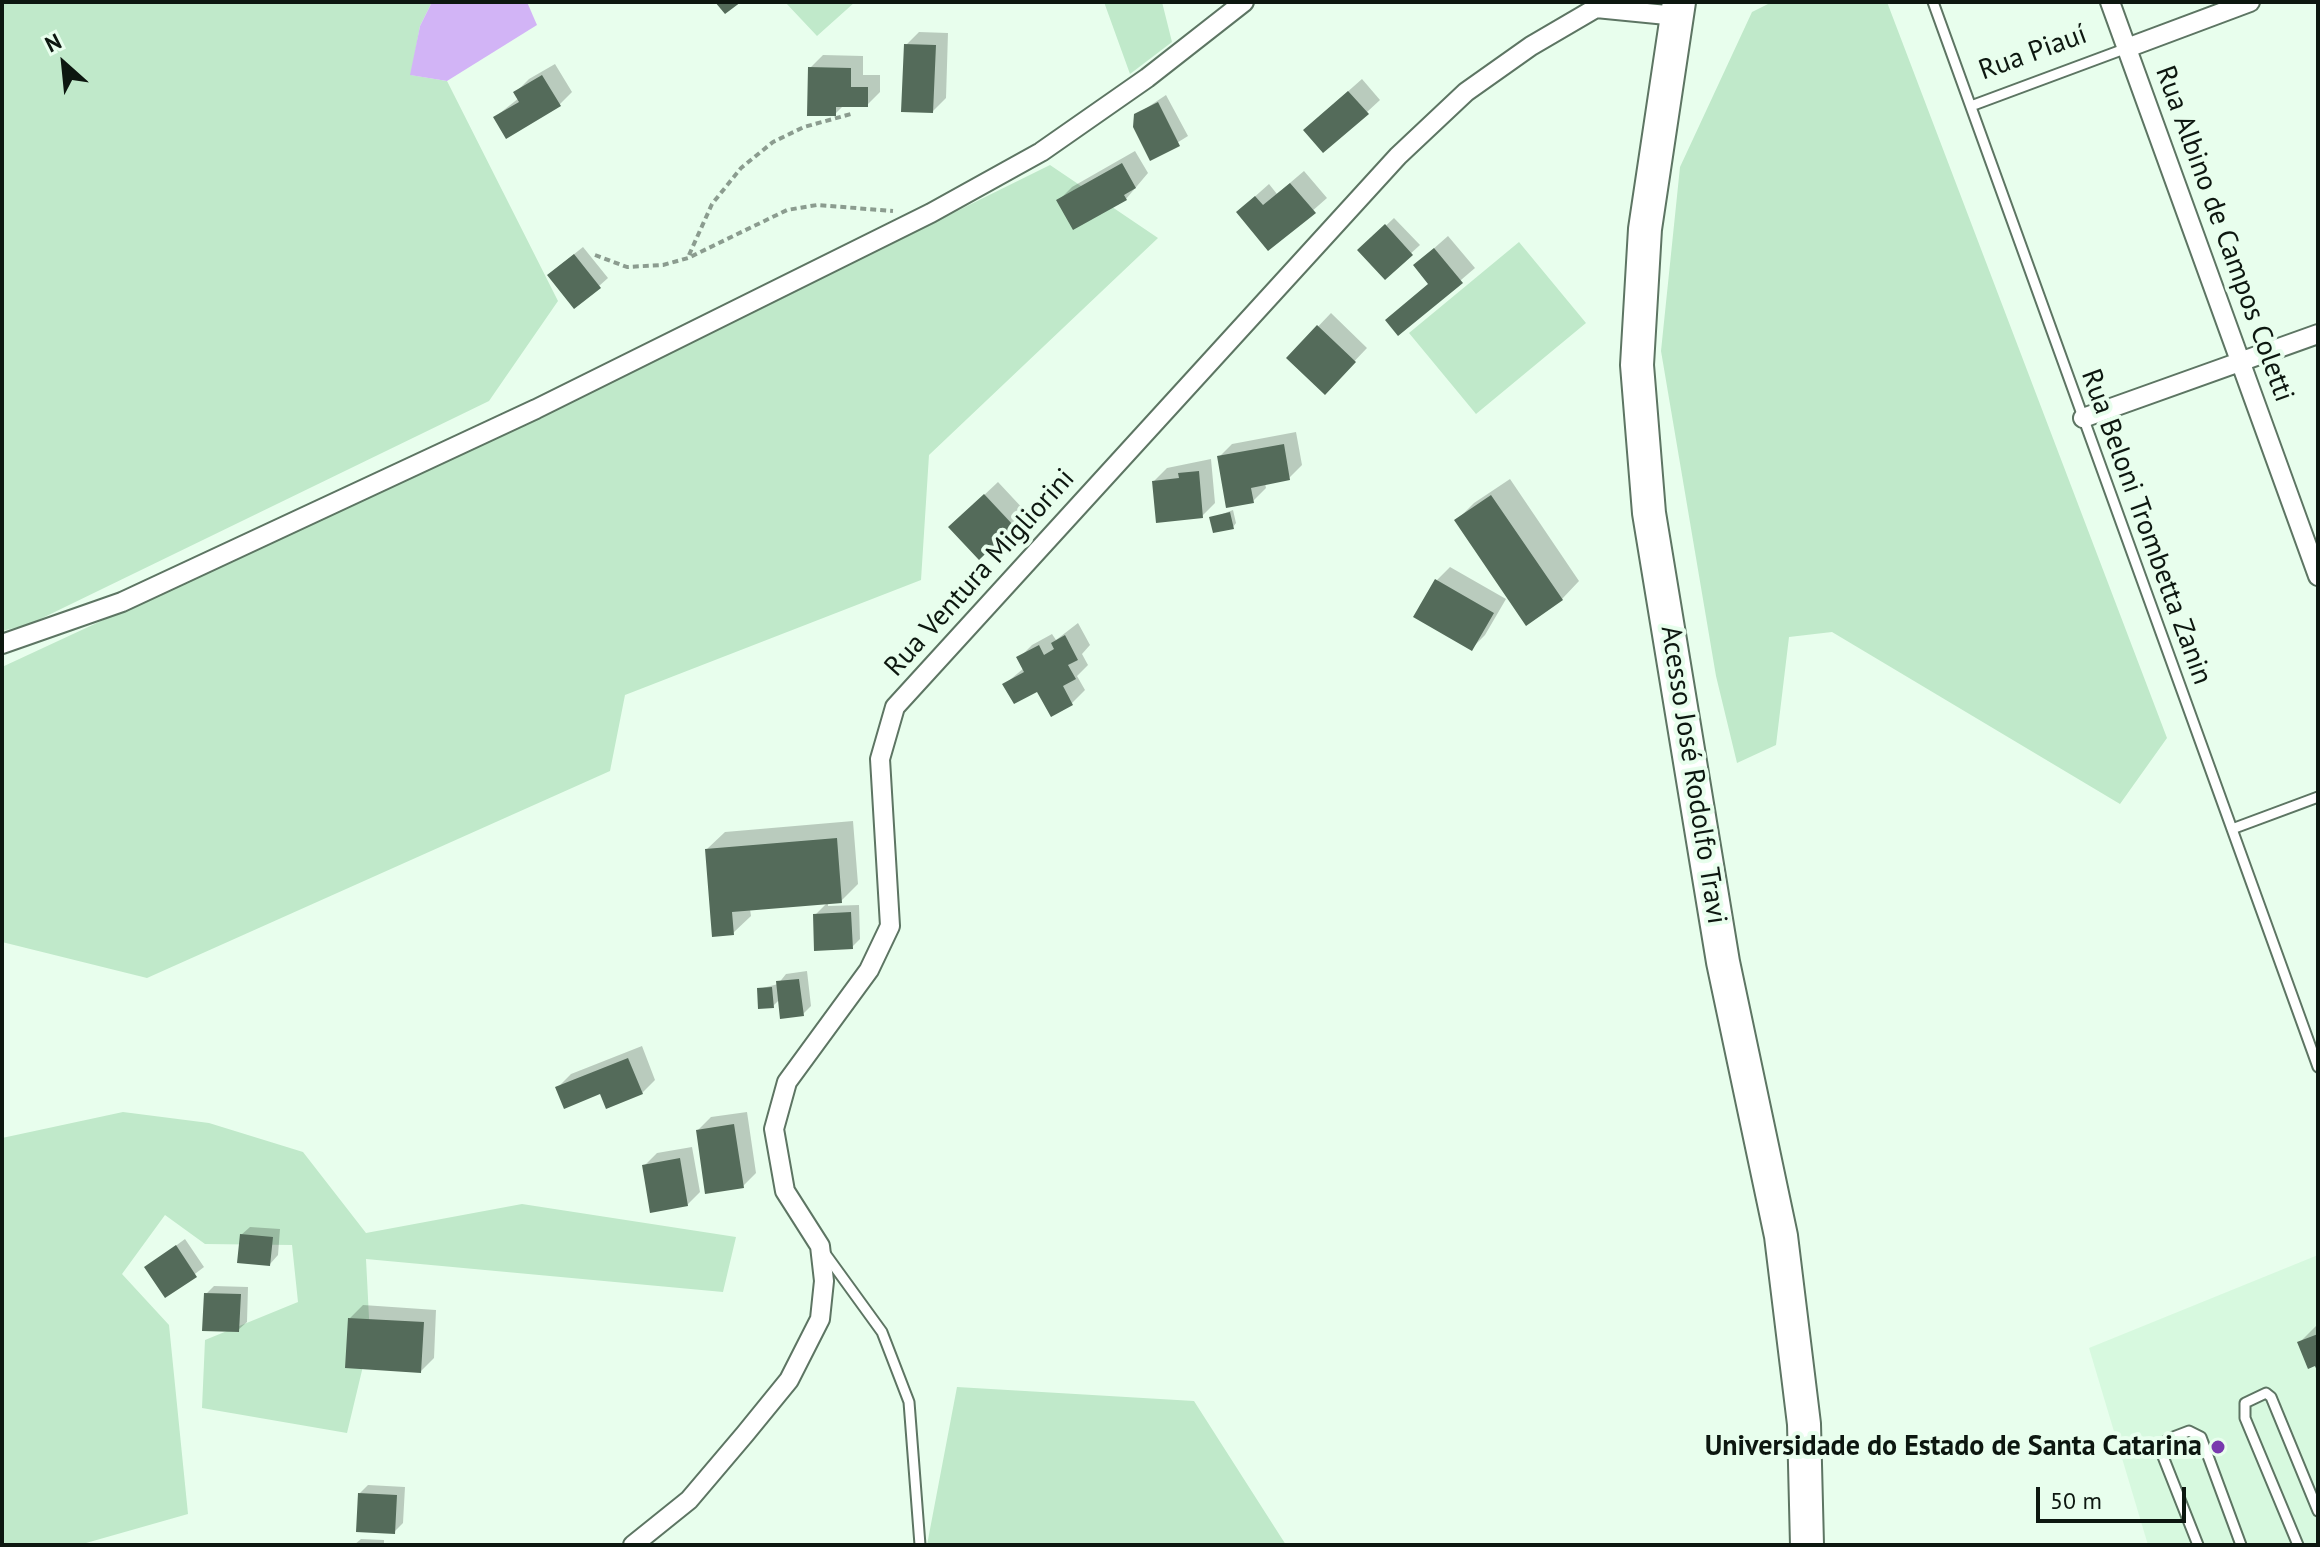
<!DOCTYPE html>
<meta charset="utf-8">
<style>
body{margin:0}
#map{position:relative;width:2320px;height:1547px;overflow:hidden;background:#e8feed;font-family:"PT Sans",sans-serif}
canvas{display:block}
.frame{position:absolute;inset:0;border:4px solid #0d1710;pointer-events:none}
.north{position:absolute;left:24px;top:24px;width:80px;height:80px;-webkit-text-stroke:6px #e8feed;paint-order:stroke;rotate:333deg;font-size:22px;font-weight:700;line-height:32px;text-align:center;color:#0d1710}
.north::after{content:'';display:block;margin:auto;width:28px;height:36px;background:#0d1710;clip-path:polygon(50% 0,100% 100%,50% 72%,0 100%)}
.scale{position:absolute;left:2036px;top:1487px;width:150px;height:36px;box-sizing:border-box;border:4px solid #0d1710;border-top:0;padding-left:10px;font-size:24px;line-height:28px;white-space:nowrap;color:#0d1710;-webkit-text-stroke:6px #e8feed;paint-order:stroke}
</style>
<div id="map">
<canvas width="2320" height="1547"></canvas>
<div class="frame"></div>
<div class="north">N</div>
<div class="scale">50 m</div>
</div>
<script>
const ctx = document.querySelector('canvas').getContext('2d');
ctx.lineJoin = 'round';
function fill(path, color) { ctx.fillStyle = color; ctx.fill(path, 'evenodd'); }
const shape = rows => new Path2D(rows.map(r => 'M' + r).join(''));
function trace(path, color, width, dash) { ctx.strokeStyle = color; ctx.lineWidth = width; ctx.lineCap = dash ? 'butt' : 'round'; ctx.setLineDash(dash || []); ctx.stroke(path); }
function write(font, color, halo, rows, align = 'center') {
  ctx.font = font + ' "PT Sans",sans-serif'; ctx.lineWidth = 8; ctx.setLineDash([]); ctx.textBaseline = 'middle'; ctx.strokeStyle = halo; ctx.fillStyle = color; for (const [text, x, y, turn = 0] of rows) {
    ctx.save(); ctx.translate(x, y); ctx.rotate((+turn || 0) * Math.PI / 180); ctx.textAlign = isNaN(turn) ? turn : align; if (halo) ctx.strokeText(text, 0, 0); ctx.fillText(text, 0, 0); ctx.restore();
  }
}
fill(shape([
 [2318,1255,2318,1545,2148,1545,2089,1348]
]), '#d7f9df');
fill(shape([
 [2,2,432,2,420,26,411,75,447,81,558,301,489,401,30,624,2,631],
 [785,2,855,2,817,36],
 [1104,2,1162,2,1172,42,1130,74],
 [1772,2,1887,2,2167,738,2120,804,1832,632,1789,637,1776,745,1737,763,1716,676,1661,351,1680,167,1752,12],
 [1050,165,1158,238,929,455,921,580,625,695,610,771,147,978,2,942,2,667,536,419],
 [1519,242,1586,323,1476,414,1409,333],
 [123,1112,209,1123,303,1152,366,1233,522,1204,736,1237,723,1292,366,1259,370,1337,347,1433,202,1408,205,1340,298,1302,292,1245,205,1244,165,1215,122,1274,169,1325,188,1514,79,1545,2,1545,2,1138],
 [957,1387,1194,1401,1286,1545,927,1545]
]), '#c0e9ca');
fill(shape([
 [432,2,527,2,537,25,447,81,410,75,420,26]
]), '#d2b4f6');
fill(shape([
 [919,32,948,33,946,98,933,111,906,45],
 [823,55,863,56,863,75,880,75,880,92,867,105,844,105,835,114,810,68],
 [555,64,572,92,559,105,495,117,519,98,516,92,529,79],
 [1362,79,1380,100,1367,112,1319,117],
 [1166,95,1188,136,1151,159,1136,115],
 [1135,151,1148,173,1126,199,1059,200,1072,187],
 [1304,171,1327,198,1269,249,1251,200,1269,184,1277,194],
 [1394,218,1420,245,1385,277,1360,250],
 [1448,236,1475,268,1399,333,1430,283,1415,265],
 [583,247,608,278,599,286,558,267],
 [1331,313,1367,348,1325,392,1289,357],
 [1296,432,1302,465,1289,478,1265,483,1266,488,1253,501,1219,457,1232,444],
 [1211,459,1215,503,1202,516,1154,481,1167,468],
 [1510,479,1579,581,1562,599,1456,521,1474,503],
 [998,482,1026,512,979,557,964,514],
 [1233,510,1236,523,1233,527,1212,518],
 [1450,567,1506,599,1485,635,1472,648,1437,580],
 [1078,623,1090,645,1082,654,1088,665,1077,676,1085,690,1072,703,1038,689,1005,684,1024,668,1019,658,1032,645,1052,634,1056,640],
 [853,821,858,884,841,901,828,903,828,906,859,905,860,939,852,947,815,915,827,903,750,909,751,916,733,933,707,849,725,832],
 [807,971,811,1006,803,1014,780,999,773,1006,759,989,778,984,786,974],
 [642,1046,655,1080,642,1093,558,1087,571,1074],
 [747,1112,756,1173,743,1186,698,1130,711,1117],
 [692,1147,700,1192,687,1205,644,1166,657,1153],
 [250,1227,280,1229,278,1255,270,1264,241,1235],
 [185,1239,204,1267,166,1296,147,1267],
 [214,1286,248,1287,247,1322,238,1330,206,1294],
 [363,1305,436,1310,434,1358,421,1371,350,1318],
 [2318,1324,2318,1368,2300,1342],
 [368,1485,405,1487,403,1523,394,1532,360,1493],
 [361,1539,384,1540,384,1545,354,1545]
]), '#0003');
fill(shape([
 [715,2,741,2,725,14],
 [904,44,936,45,933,113,901,112],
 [808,67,851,68,851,87,868,87,868,107,836,107,836,116,807,116],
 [542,75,561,106,506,139,493,117,519,102,513,92],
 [1348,91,1369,114,1323,153,1303,130],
 [1158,102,1180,146,1150,161,1133,127,1134,114],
 [1122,163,1136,188,1124,195,1127,200,1073,230,1056,200],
 [1290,183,1316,213,1268,251,1236,212,1255,196,1263,205],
 [1385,224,1413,255,1385,280,1357,250],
 [1434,248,1463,283,1398,336,1385,320,1428,284,1413,265],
 [574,254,601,288,574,309,547,275],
 [1317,325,1356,362,1325,395,1286,358],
 [1284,444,1290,480,1251,488,1254,503,1226,508,1217,456],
 [1199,471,1203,518,1156,523,1152,481,1179,478,1178,473],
 [984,494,1014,526,979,560,948,527],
 [1491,495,1563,600,1526,626,1454,520],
 [1230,512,1234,529,1213,533,1209,517],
 [1435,579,1494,613,1472,651,1413,617],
 [1065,635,1078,660,1068,665,1076,679,1063,686,1073,705,1051,717,1037,692,1014,704,1002,684,1024,672,1016,657,1039,645,1044,655,1054,649,1051,643],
 [837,838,842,903,732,912,734,935,712,937,705,849],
 [851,912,853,949,814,951,813,914],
 [799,979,804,1016,780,1019,776,981],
 [772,987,774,1008,758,1009,757,988],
 [628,1058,643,1094,606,1109,600,1094,564,1109,555,1087],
 [734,1124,744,1188,705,1194,696,1130],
 [680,1158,688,1206,650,1213,642,1165],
 [240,1234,273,1237,270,1266,237,1263],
 [176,1245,197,1277,165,1298,144,1267],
 [204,1293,241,1294,239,1332,202,1331],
 [348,1318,424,1322,421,1373,345,1368],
 [2318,1334,2318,1373,2315,1366,2308,1369,2297,1342],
 [358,1493,397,1495,395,1534,356,1532]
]), '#546b5a');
const lane = shape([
 [1933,2,2318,1067],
 [1971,106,2127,48],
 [2232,829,2318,797],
 [824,1252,882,1332,909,1402,920,1545],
 [2198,1545,2162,1454,2168,1439,2189,1431,2201,1437,2241,1545],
 [2298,1545,2245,1418,2245,1403,2266,1393,2271,1397,2318,1511]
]);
const street = shape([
 [2110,2,2318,576],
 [2127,48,2250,2],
 [2083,418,2318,334],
 [2,644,122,602,536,409,931,213,1041,152,1147,78,1244,2],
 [633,1545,689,1500,745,1434,789,1380,820,1319,824,1281,820,1246,785,1191,774,1129,787,1082,869,970,890,926,880,759,895,707,1398,156,1466,92,1531,46,1596,8,1677,16]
]);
const highway = shape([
 [1679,2,1645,229,1637,365,1649,513,1723,962,1781,1236,1804,1424,1807,1545]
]);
trace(lane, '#5d7563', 13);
trace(street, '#5d7563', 22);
trace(highway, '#5d7563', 36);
trace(shape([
 [595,255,627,267,663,265,688,258,787,210,817,205,893,211],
 [689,255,712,204,741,168,773,142,804,127,851,114]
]), '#8b9c8f', 4, [6, 4]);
trace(lane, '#fff', 9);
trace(street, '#fff', 18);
trace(highway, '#fff', 32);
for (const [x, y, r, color] of [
 [2218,1447,8,"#7939ae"]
]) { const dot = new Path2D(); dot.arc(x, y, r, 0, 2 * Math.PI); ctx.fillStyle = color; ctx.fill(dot); trace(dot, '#e8feed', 3); }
write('28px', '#0d1710', '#e8feed', [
 ["Rua Piauí",2033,53,-20],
 ["Rua Albino de Campos Coletti",2224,234,70],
 ["Rua Beloni Trombetta Zanin",2146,527,70],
 ["Rua Ventura Migliorini",980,573,-48],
 ["Acesso José Rodolfo Travi",1693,775,81]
]);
write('bold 28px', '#0d1710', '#e8feed', [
 ["Universidade do Estado de Santa Catarina",2202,1447]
], 'right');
</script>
